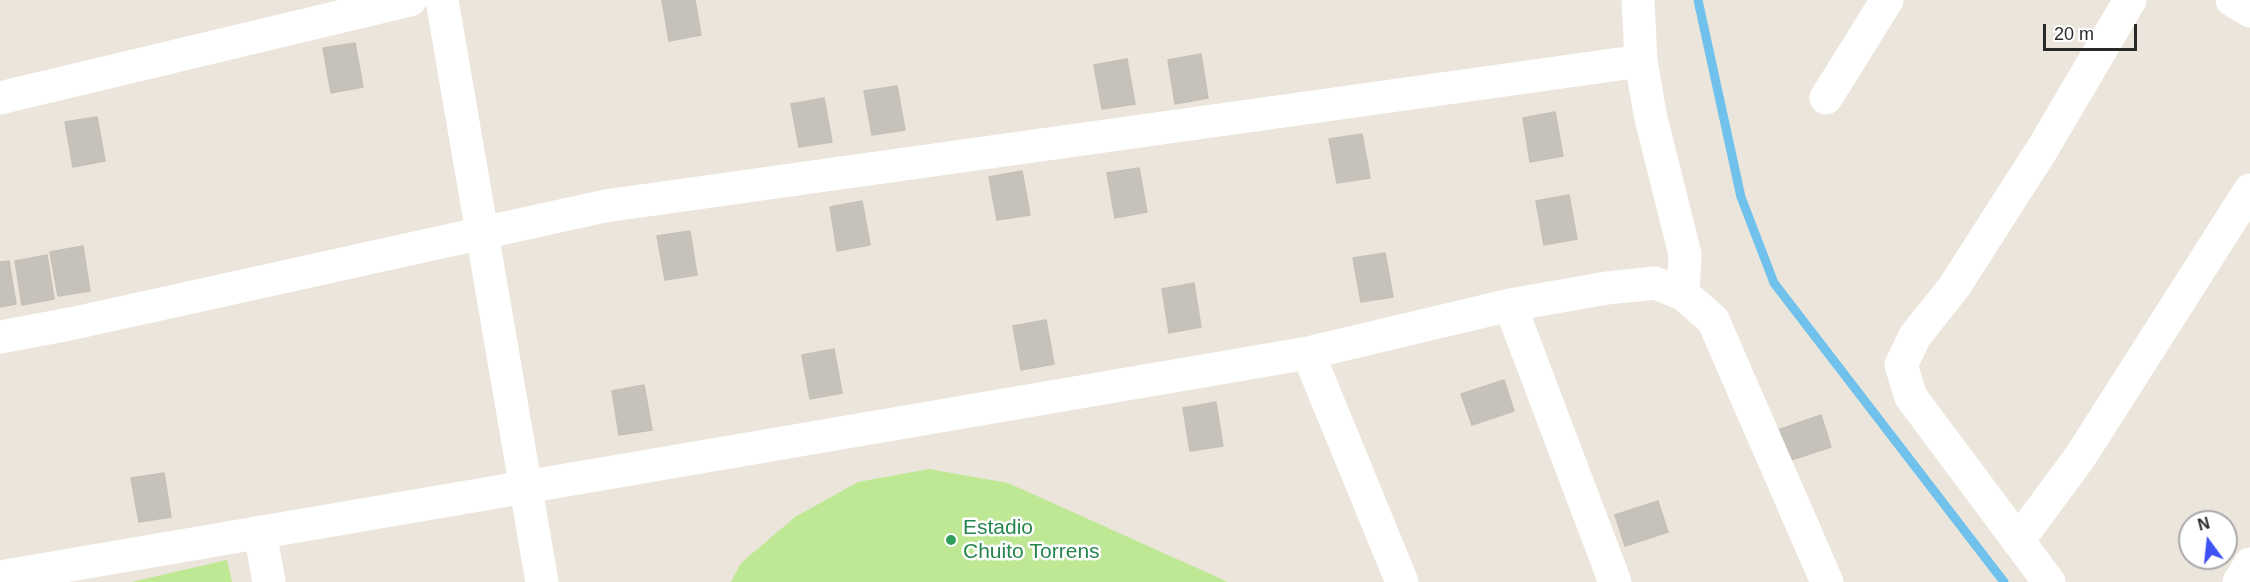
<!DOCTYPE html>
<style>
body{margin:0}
#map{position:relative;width:2250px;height:582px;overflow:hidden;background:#ebe5db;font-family:Arial,sans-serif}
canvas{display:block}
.north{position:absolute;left:2178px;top:510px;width:60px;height:60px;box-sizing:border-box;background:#fff;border:2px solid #a9a9a9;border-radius:50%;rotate:345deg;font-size:16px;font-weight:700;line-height:24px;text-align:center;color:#292929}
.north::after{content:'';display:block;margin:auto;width:21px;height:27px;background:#3e51f5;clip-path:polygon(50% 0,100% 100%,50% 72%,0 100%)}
.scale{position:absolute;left:2043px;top:24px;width:94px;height:27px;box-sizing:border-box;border:3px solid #292929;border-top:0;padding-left:8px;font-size:18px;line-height:21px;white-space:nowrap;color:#292929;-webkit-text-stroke:4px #fff;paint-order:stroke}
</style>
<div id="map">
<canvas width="2250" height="582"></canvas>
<div class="north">N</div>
<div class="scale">20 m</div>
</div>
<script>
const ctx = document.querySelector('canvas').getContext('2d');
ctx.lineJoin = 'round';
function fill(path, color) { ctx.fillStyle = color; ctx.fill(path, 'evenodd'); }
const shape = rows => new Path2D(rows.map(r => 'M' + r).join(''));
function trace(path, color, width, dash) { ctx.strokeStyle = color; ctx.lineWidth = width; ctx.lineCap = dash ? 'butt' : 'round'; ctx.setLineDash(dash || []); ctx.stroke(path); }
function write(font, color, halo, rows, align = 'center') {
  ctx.font = font + ' Arial,sans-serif'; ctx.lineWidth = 5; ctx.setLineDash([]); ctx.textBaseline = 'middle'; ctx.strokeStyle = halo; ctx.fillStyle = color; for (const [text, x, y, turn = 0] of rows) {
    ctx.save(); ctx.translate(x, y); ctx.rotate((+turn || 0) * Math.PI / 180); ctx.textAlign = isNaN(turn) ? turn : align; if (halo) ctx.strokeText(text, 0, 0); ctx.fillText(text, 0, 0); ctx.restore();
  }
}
fill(shape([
 [929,469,1008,483,1228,582,731,582,741,563,795,517,858,482],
 [227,560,232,582,131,582]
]), '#bee894');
trace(shape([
 [1698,0,1741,197,1774,283,2004,582]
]), '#70c1eb', 9);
const building = shape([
 [662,0,695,0,701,35,669,41,662,0],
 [355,43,363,87,331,93,323,48,355,43],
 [1201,54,1208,98,1175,104,1168,60,1201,54],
 [1127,59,1135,104,1102,109,1094,65,1127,59],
 [897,86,905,130,872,135,864,91,897,86],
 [824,98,832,142,799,147,791,104,824,98],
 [1555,112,1563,156,1530,162,1523,118,1555,112],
 [97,117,105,161,73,167,65,122,97,117],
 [1362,134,1370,178,1337,183,1329,139,1362,134],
 [1139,168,1147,212,1115,218,1107,173,1139,168],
 [1022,171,1030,215,997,220,989,177,1022,171],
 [1569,195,1577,239,1544,245,1536,201,1569,195],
 [862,201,870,245,837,251,830,207,862,201],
 [690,231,697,275,665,280,657,236,690,231],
 [83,246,90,291,58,296,50,252,83,246],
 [1385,253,1393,297,1361,302,1353,258,1385,253],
 [47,255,54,299,22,305,15,261,47,255],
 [9,261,16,304,0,307,0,262,9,261],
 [1194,283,1201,327,1169,333,1162,289,1194,283],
 [1046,320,1054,364,1021,370,1013,326,1046,320],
 [834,349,842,393,810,399,802,355,834,349],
 [1504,380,1514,411,1472,425,1461,394,1504,380],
 [644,385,652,430,619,435,612,391,644,385],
 [1216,402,1223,446,1190,451,1183,408,1216,402],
 [1821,415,1831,447,1788,461,1778,430,1821,415],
 [164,473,171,517,139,522,131,478,164,473],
 [1658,501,1668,532,1625,546,1615,515,1658,501]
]);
fill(building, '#c6c2bb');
trace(building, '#c6c1b5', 1.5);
trace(shape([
 [442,0,542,582],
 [1638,0,1641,61,1650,114,1685,254,1683,294],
 [2232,0,2250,11],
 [0,98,410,0],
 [1826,98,1887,0],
 [1510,305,1615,582],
 [0,337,70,324,605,206,1641,61],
 [1308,353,1402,582],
 [260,532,269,582],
 [2018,541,2080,457,2250,190],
 [0,577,1308,353,1510,305,1607,288,1655,283,1683,294,1713,320,1827,582],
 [2049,582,1911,397,1901,365,1915,336,1954,287,2043,148,2130,0],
 [2239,582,2250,564]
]), '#fff', 33);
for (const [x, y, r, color] of [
 [951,540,6,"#2e9e5b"]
]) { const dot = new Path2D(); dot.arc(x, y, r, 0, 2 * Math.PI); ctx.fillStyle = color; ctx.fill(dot); trace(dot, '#fff', 2); }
write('21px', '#27864d', '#fff', [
 ["Estadio",963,528],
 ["Chuito Torrens",963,552]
], 'left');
</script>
